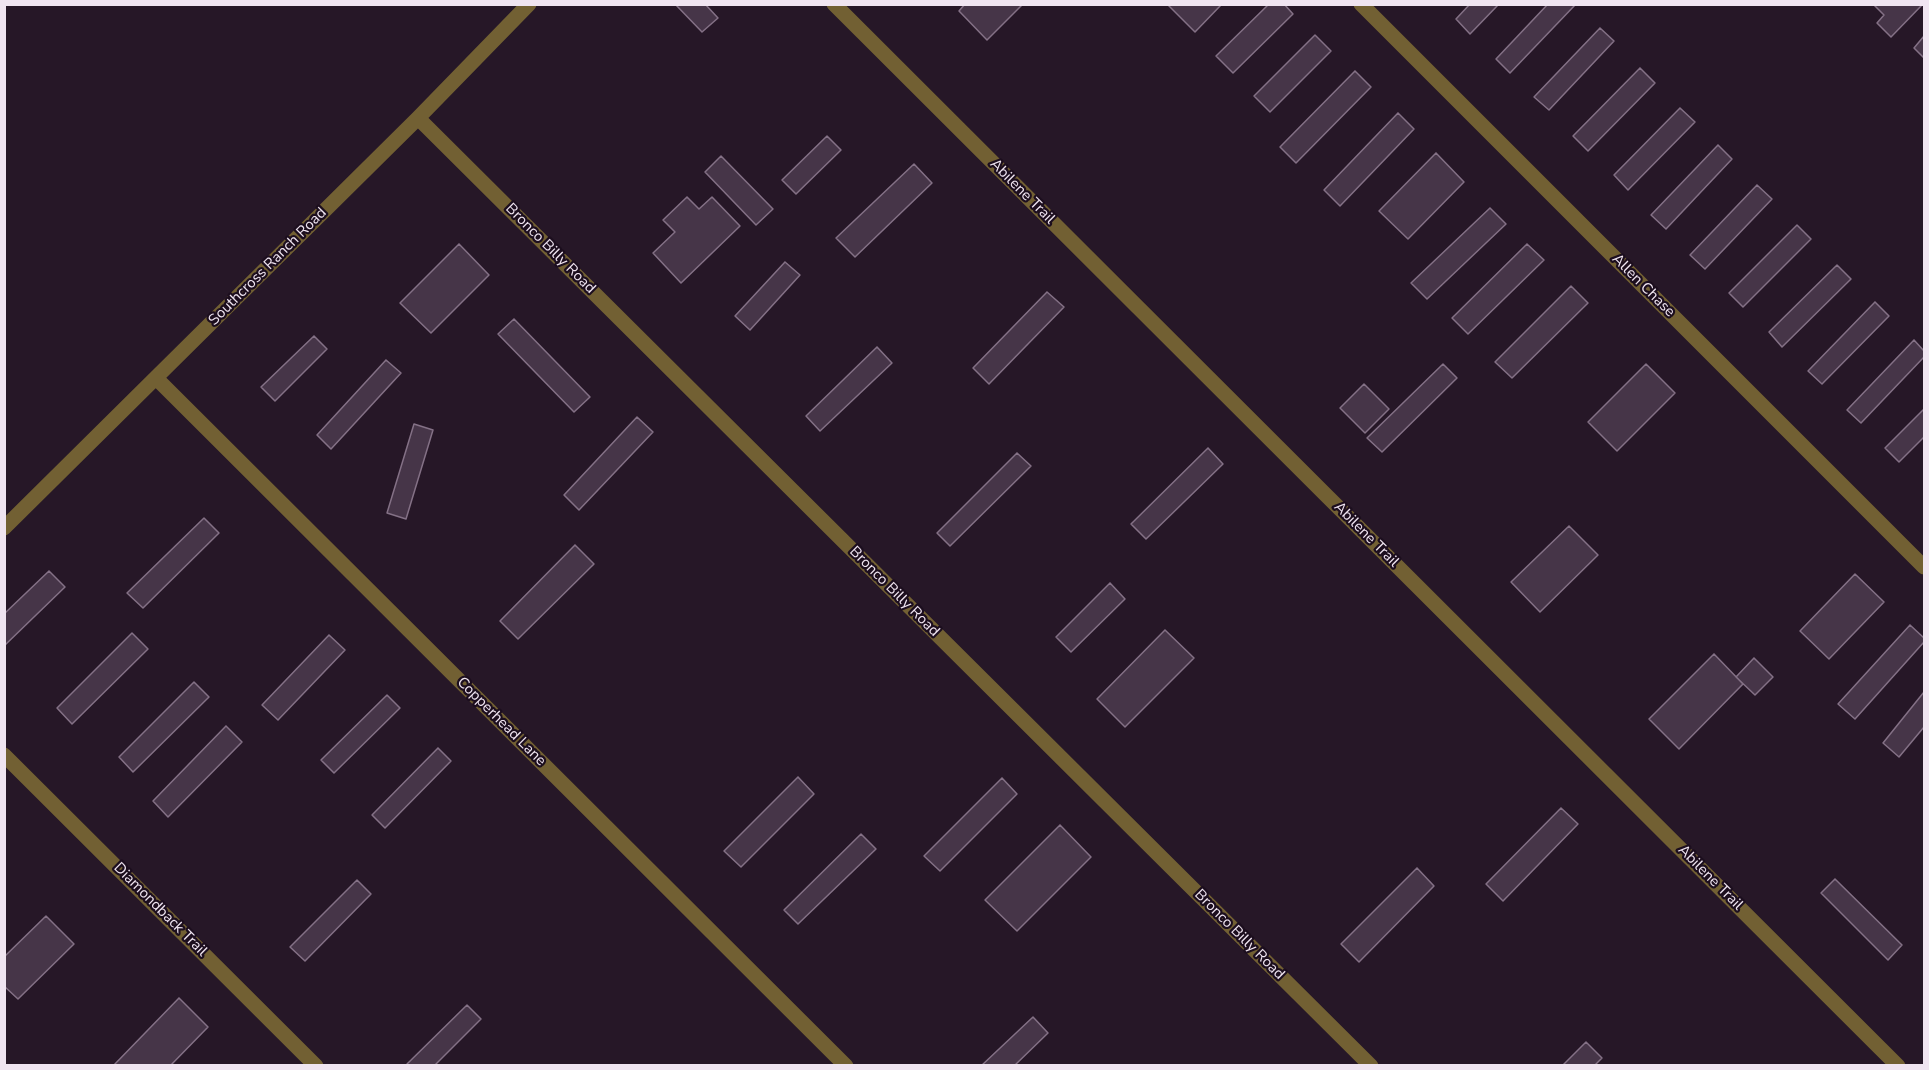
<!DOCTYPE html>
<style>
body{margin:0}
#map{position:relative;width:1929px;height:1070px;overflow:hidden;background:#261727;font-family:"Nunito Sans",sans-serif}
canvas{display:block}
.frame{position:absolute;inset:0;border:6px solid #f0e5f1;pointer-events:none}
</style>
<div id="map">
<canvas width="1929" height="1070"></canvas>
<div class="frame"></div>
</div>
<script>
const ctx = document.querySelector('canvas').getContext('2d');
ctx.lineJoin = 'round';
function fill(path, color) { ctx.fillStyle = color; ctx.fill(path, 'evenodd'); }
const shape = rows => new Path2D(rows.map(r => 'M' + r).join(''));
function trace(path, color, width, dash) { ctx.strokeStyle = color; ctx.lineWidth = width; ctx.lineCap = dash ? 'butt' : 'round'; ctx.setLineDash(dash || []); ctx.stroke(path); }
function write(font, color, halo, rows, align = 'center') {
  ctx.font = font + ' "Nunito Sans",sans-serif'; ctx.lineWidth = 4.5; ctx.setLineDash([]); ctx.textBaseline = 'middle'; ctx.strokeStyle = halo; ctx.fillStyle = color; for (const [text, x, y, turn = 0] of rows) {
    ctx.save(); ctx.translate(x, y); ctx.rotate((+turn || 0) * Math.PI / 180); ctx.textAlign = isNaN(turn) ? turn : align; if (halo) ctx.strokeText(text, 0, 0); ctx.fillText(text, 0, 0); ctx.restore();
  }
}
const building = shape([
 [675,4,705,4,718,18,702,32,675,4],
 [965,4,1023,4,987,40,959,11,965,4],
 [1167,4,1222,4,1195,32,1167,4],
 [1269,4,1284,4,1293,14,1233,73,1216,56,1269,4],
 [1470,4,1499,4,1470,34,1456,19,1470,4],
 [1548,4,1576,4,1510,73,1496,59,1548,4],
 [1873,4,1923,4,1891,37,1877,23,1884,15,1873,4],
 [1600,28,1614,41,1549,110,1534,97,1600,28],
 [1315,35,1331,51,1270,112,1254,96,1315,35],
 [1924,36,1924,58,1914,48,1924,36],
 [1640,68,1655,83,1588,151,1573,136,1640,68],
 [1355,71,1371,87,1296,163,1280,147,1355,71],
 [1680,108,1695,122,1628,190,1614,175,1680,108],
 [1398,113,1414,129,1340,206,1324,190,1398,113],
 [827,136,841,150,796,194,782,180,827,136],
 [1718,145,1732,159,1666,229,1651,215,1718,145],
 [1436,153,1464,182,1408,239,1379,211,1436,153],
 [721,156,773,209,756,225,705,172,721,156],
 [914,164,932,183,855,257,836,238,914,164],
 [1757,185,1772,199,1705,269,1690,255,1757,185],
 [687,197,699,209,712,197,740,226,681,283,653,253,675,232,663,220,687,197],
 [1490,208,1506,224,1427,299,1411,283,1490,208],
 [1797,225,1811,239,1743,307,1729,293,1797,225],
 [459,244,489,275,431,333,400,303,459,244],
 [1527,244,1544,260,1468,334,1452,318,1527,244],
 [785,262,800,275,750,330,735,316,785,262],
 [1837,265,1851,279,1782,347,1769,332,1837,265],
 [1571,286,1588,303,1512,378,1495,362,1571,286],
 [1047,292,1064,307,989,384,973,368,1047,292],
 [1875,302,1889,316,1822,384,1808,371,1875,302],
 [514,319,590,397,574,412,498,334,514,319],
 [314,336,327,349,275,401,261,387,314,336],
 [1914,340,1924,351,1924,357,1861,423,1847,410,1914,340],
 [877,347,892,363,820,431,806,416,877,347],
 [386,360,401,373,331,449,317,435,386,360],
 [1443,364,1457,378,1382,452,1367,438,1443,364],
 [1646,364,1675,393,1617,451,1588,422,1646,364],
 [1364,384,1389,409,1365,433,1340,408,1364,384],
 [1924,409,1924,437,1899,462,1885,448,1924,409],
 [637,417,653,432,579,510,564,495,637,417],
 [414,424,433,430,406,519,387,513,414,424],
 [1208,448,1223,464,1146,539,1131,524,1208,448],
 [1017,453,1031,466,950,546,937,533,1017,453],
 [204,518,219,533,143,608,127,593,204,518],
 [1569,526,1598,555,1540,612,1511,582,1569,526],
 [575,545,594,564,518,639,500,621,575,545],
 [49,571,65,587,4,646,4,614,49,571],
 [1855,574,1884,602,1829,659,1800,631,1855,574],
 [1110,583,1125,599,1071,652,1056,637,1110,583],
 [1910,625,1924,638,1924,642,1855,719,1838,704,1910,625],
 [1165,630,1194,658,1125,727,1097,699,1165,630],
 [132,633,148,649,72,724,57,708,132,633],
 [329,635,345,650,278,720,262,705,329,635],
 [1714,654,1743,684,1679,749,1649,719,1714,654],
 [1754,658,1773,677,1755,695,1736,677,1754,658],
 [194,682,209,697,133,772,119,757,194,682],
 [1924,692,1924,727,1899,757,1883,743,1924,692],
 [387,695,400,708,334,773,321,760,387,695],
 [226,726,242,742,168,817,153,801,226,726],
 [438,748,451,761,385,828,372,815,438,748],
 [798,777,814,794,741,867,724,851,798,777],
 [1002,778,1017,794,940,871,924,856,1002,778],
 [1561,808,1578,824,1503,901,1486,884,1561,808],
 [1060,825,1091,857,1017,931,985,900,1060,825],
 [861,834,876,849,798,924,784,910,861,834],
 [1417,868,1434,886,1359,962,1341,944,1417,868],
 [1835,879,1902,945,1888,960,1821,893,1835,879],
 [357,880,371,894,305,961,290,947,357,880],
 [46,916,74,944,18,999,4,986,4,957,46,916],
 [179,998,208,1027,170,1066,113,1066,179,998],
 [467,1005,481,1019,434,1066,408,1066,407,1064,467,1005],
 [1033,1017,1048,1033,1014,1066,981,1066,1033,1017],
 [1586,1042,1602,1058,1594,1066,1562,1066,1586,1042]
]);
fill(building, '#463548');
trace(building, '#847186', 1.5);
trace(shape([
 [834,4,1898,1066],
 [1361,4,1924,567],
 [418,118,1371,1066],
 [156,378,846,1066],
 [4,528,418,118,529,4],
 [4,755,316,1066]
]), '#726033', 15);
write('15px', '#f0e5f1', '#1c0e1e', [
 ["Abilene Trail",1022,192,45],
 ["Bronco Billy Road",550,249,45],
 ["Southcross Ranch Road",268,267,-45],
 ["Allen Chase",1643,286,45],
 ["Abilene Trail",1366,535,45],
 ["Bronco Billy Road",894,592,45],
 ["Copperhead Lane",501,722,45],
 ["Abilene Trail",1710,878,45],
 ["Diamondback Trail",160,910,45],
 ["Bronco Billy Road",1239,935,45]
]);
</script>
